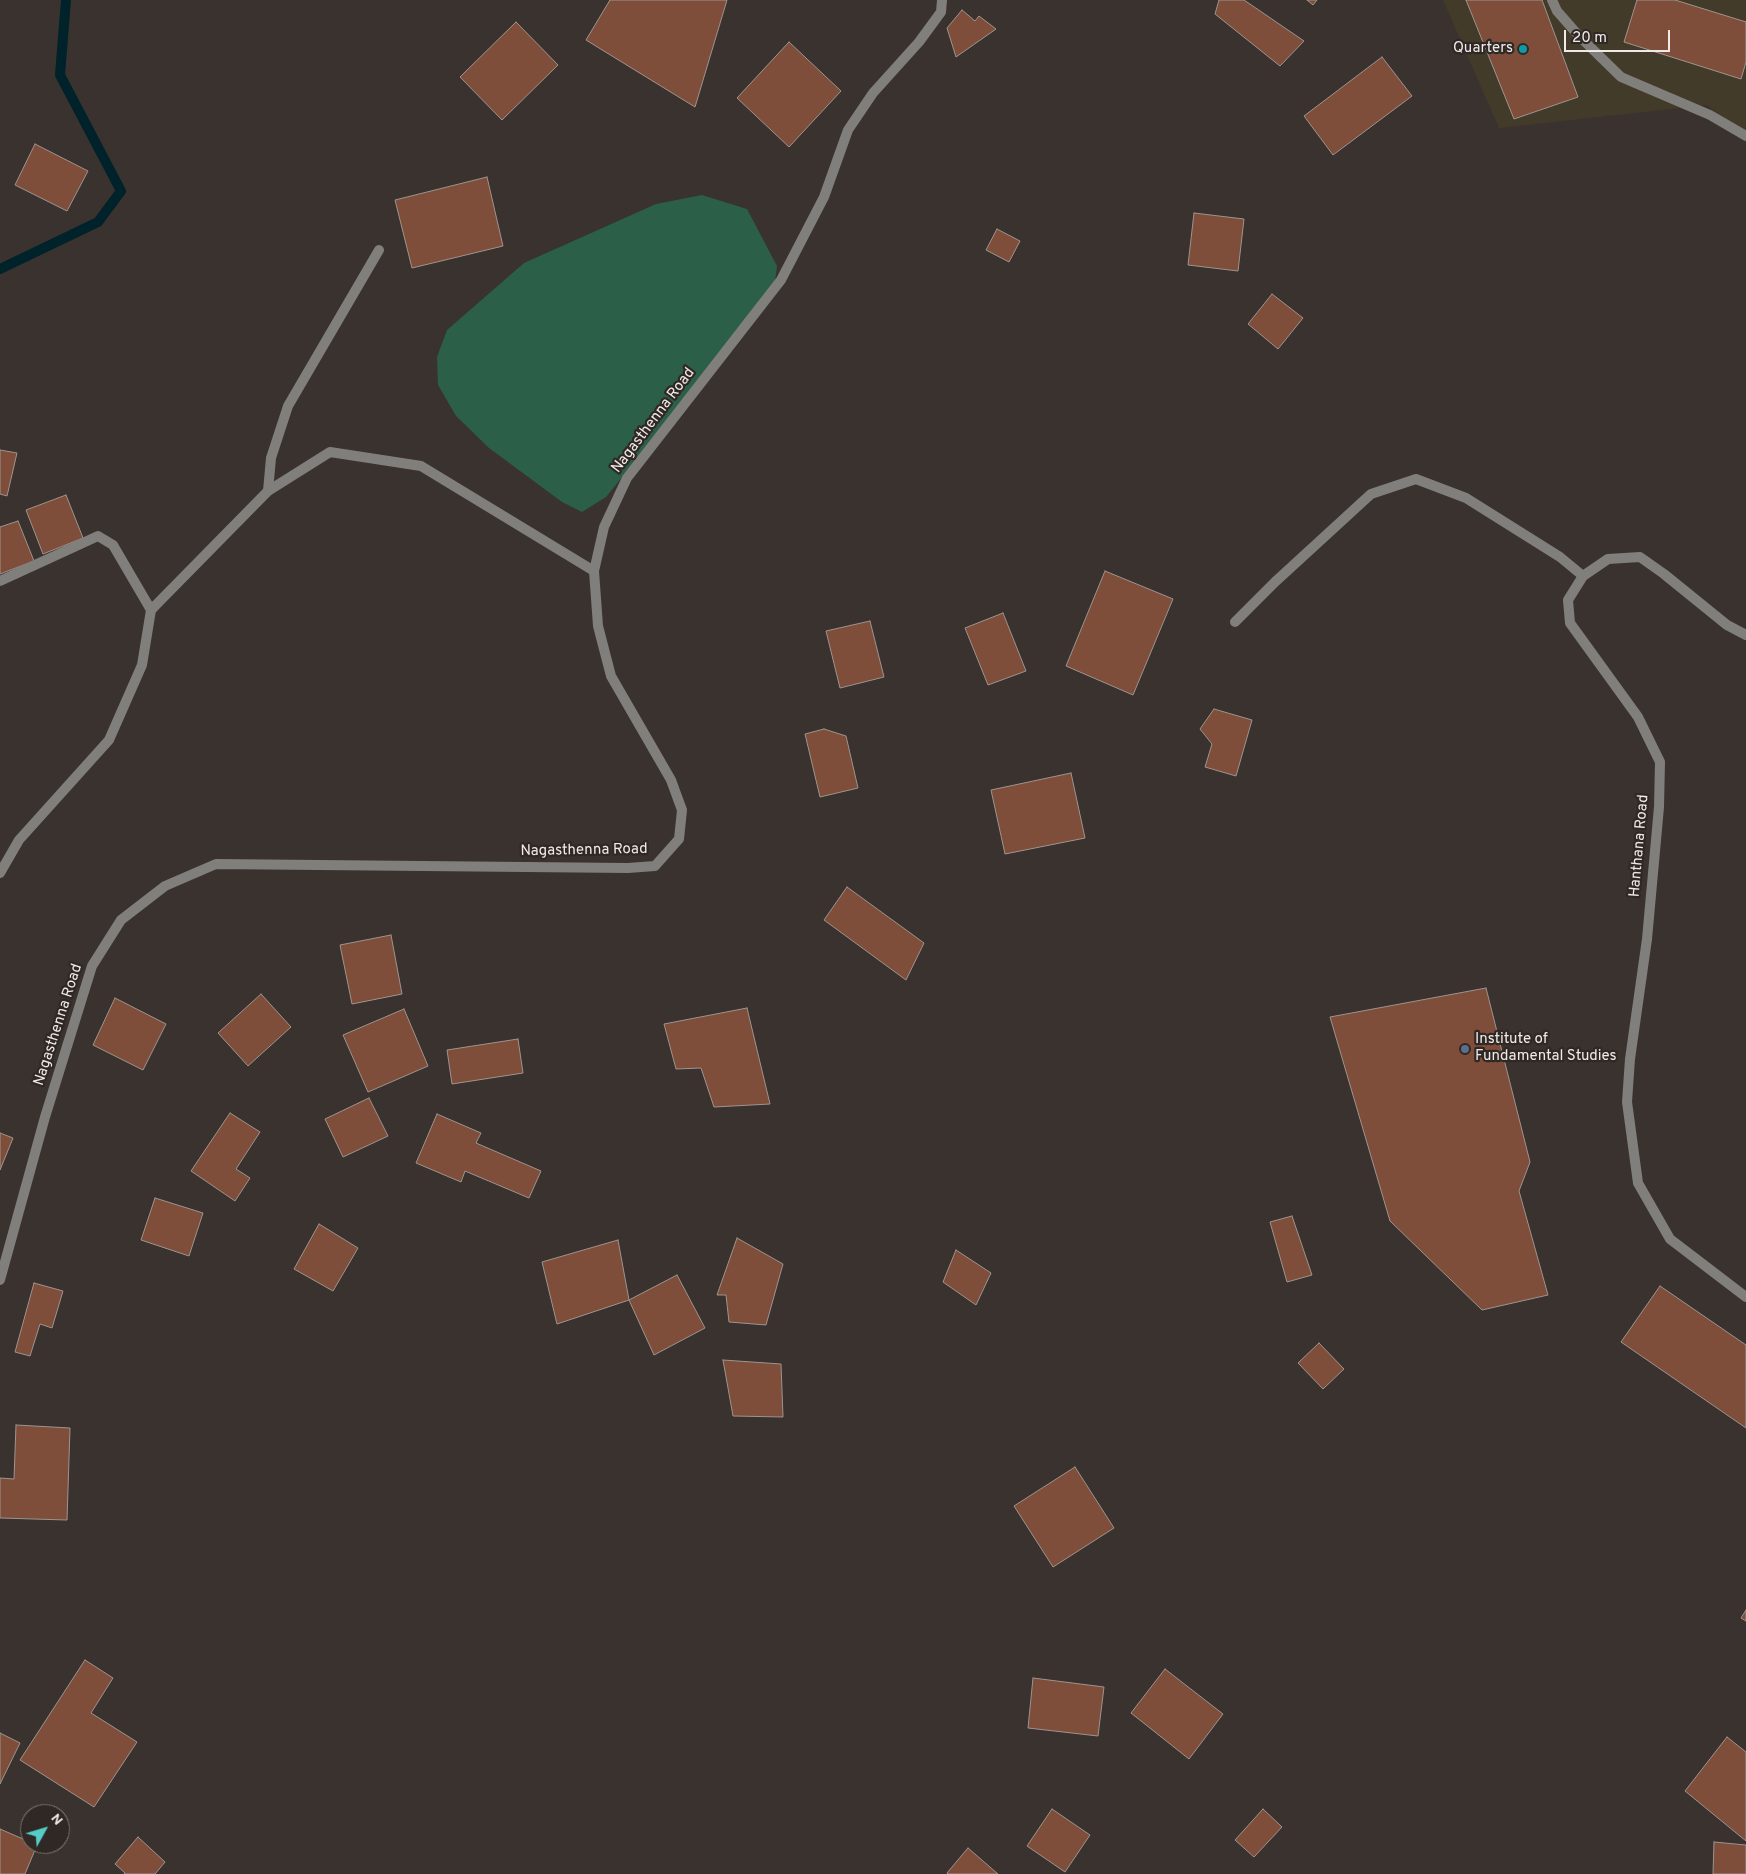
<!DOCTYPE html>
<style>
body{margin:0}
#map{position:relative;width:1746px;height:1874px;overflow:hidden;background:#3a322e;font-family:Overpass,sans-serif}
canvas{display:block}
.north{position:absolute;left:20px;top:1804px;width:50px;height:50px;box-sizing:border-box;background:#302825;border:1px solid #7c7673;border-radius:50%;rotate:51deg;font-size:14px;font-weight:700;line-height:20px;text-align:center;color:#efeae8}
.north::after{content:'';display:block;margin:auto;width:18px;height:22px;background:#54cdc8;clip-path:polygon(50% 0,100% 100%,50% 72%,0 100%)}
.scale{position:absolute;left:1564px;top:30px;width:106px;height:22px;box-sizing:border-box;border:2px solid #efeae8;border-top:0;padding-left:6px;font-size:15px;line-height:18px;white-space:nowrap;color:#efeae8;-webkit-text-stroke:4px #302825;paint-order:stroke}
</style>
<div id="map">
<canvas width="1746" height="1874"></canvas>
<div class="north">N</div>
<div class="scale">20 m</div>
</div>
<script>
const ctx = document.querySelector('canvas').getContext('2d');
ctx.lineJoin = 'round';
function fill(path, color) { ctx.fillStyle = color; ctx.fill(path, 'evenodd'); }
const shape = rows => new Path2D(rows.map(r => 'M' + r).join(''));
function trace(path, color, width, dash) { ctx.strokeStyle = color; ctx.lineWidth = width; ctx.lineCap = dash ? 'butt' : 'round'; ctx.setLineDash(dash || []); ctx.stroke(path); }
function write(font, color, halo, rows, align = 'center') {
  ctx.font = font + ' Overpass,sans-serif'; ctx.lineWidth = 4.5; ctx.setLineDash([]); ctx.textBaseline = 'middle'; ctx.strokeStyle = halo; ctx.fillStyle = color; for (const [text, x, y, turn = 0] of rows) {
    ctx.save(); ctx.translate(x, y); ctx.rotate((+turn || 0) * Math.PI / 180); ctx.textAlign = isNaN(turn) ? turn : align; if (halo) ctx.strokeText(text, 0, 0); ctx.fillText(text, 0, 0); ctx.restore();
  }
}
fill(shape([
 [1443,0,1746,0,1746,135,1707,105,1499,128]
]), '#433b29');
fill(shape([
 [702,195,747,209,777,266,774,290,606,497,582,512,562,502,489,448,456,416,438,385,437,357,447,330,524,263,656,204]
]), '#2b5f47');
trace(shape([
 [0,269,98,222,121,191,60,75,66,0]
]), '#00222a', 10);
const building = shape([
 [610,0,727,0,695,107,586,40,610,0],
 [1219,0,1244,0,1304,41,1280,66,1215,14,1219,0],
 [1307,0,1317,0,1313,5,1307,0],
 [1466,0,1542,0,1578,97,1514,119,1466,0],
 [1637,0,1675,0,1746,22,1746,62,1741,79,1624,42,1637,0],
 [962,10,975,21,979,16,996,29,956,57,947,28,962,10],
 [516,22,558,65,502,120,460,77,516,22],
 [789,42,841,91,789,147,737,98,789,42],
 [1382,57,1412,96,1333,155,1304,116,1382,57],
 [35,144,88,171,67,211,15,185,35,144],
 [487,177,503,246,412,268,395,200,487,177],
 [1194,213,1244,219,1238,271,1188,265,1194,213],
 [997,229,1020,241,1009,262,986,250,997,229],
 [1272,294,1303,318,1278,349,1248,324,1272,294],
 [0,450,17,453,7,496,0,494,0,450],
 [66,495,83,538,43,554,26,510,66,495],
 [18,521,34,561,0,574,0,527,18,521],
 [1105,571,1173,599,1133,695,1066,666,1105,571],
 [1003,613,1026,671,988,685,965,628,1003,613],
 [870,621,884,677,840,688,826,631,870,621],
 [1214,709,1252,720,1236,776,1205,767,1212,744,1200,729,1214,709],
 [824,729,846,736,858,788,820,797,805,734,824,729],
 [1071,773,1085,838,1005,854,991,790,1071,773],
 [847,887,924,943,906,980,824,920,847,887],
 [391,935,402,994,352,1004,340,945,391,935],
 [1486,988,1530,1162,1519,1191,1548,1295,1482,1310,1390,1221,1330,1017,1486,988],
 [261,994,291,1027,248,1066,218,1033,261,994],
 [115,998,166,1024,143,1070,93,1045,115,998],
 [747,1008,770,1104,714,1107,701,1068,676,1069,664,1024,747,1008],
 [404,1009,428,1066,368,1092,343,1035,404,1009],
 [518,1039,523,1073,452,1084,447,1050,518,1039],
 [369,1098,388,1136,343,1157,325,1119,369,1098],
 [230,1113,260,1132,236,1169,250,1178,235,1201,191,1171,230,1113],
 [437,1114,481,1133,476,1143,541,1171,529,1198,465,1171,461,1182,416,1163,437,1114],
 [0,1133,13,1138,0,1170,0,1133],
 [155,1198,203,1213,189,1256,141,1240,155,1198],
 [1292,1216,1312,1275,1287,1282,1270,1222,1292,1216],
 [319,1224,358,1248,333,1291,294,1269,319,1224],
 [737,1238,783,1264,766,1325,729,1322,726,1295,717,1295,737,1238],
 [618,1240,629,1300,557,1324,542,1262,618,1240],
 [956,1250,991,1273,976,1305,943,1282,956,1250],
 [677,1275,705,1328,654,1355,629,1300,677,1275],
 [34,1283,63,1291,52,1328,40,1324,30,1356,15,1352,34,1283],
 [1660,1286,1746,1345,1746,1428,1621,1342,1660,1286],
 [1319,1343,1344,1369,1323,1389,1298,1363,1319,1343],
 [723,1360,781,1364,783,1417,733,1416,723,1360],
 [16,1425,70,1428,67,1520,0,1518,0,1478,14,1479,16,1425],
 [1075,1467,1114,1528,1053,1567,1014,1506,1075,1467],
 [1746,1610,1746,1621,1741,1618,1746,1610],
 [85,1660,113,1678,91,1713,137,1742,94,1807,20,1760,85,1660],
 [1165,1669,1223,1714,1189,1759,1131,1713,1165,1669],
 [1033,1678,1104,1687,1098,1736,1028,1728,1033,1678],
 [0,1733,20,1743,0,1784,0,1733],
 [1727,1737,1746,1752,1746,1841,1685,1791,1727,1737],
 [1052,1809,1090,1835,1065,1872,1027,1846,1052,1809],
 [1263,1809,1282,1827,1254,1857,1235,1840,1263,1809],
 [0,1829,30,1842,30,1844,37,1845,25,1874,0,1874,0,1829],
 [138,1837,165,1862,155,1874,124,1874,125,1873,115,1864,138,1837],
 [1714,1842,1746,1845,1746,1874,1713,1874,1714,1842],
 [968,1848,998,1874,948,1874,947,1873,968,1848]
]);
fill(building, '#7e4e3a');
trace(building, '#9e9490', 1);
trace(shape([
 [1552,0,1557,11,1579,36,1621,77,1710,115,1746,136],
 [268,491,271,458,288,406,379,250],
 [0,581,98,536,113,545,151,610],
 [1235,622,1275,582,1371,494,1416,479,1466,498,1560,557,1583,576]
]), '#817f7b', 10);
trace(shape([
 [0,873,19,840,109,740,142,665,151,610,268,491,330,452,421,466,594,571],
 [0,1280,45,1117,92,966,121,920,165,886,216,864,628,868,655,866,679,839,682,810,671,780,611,676,598,626,594,571,604,527,627,478,781,280,824,197,848,130,873,93,919,42,941,12,942,0]
]), '#817f7b', 10);
trace(shape([
 [1746,635,1727,625,1664,574,1640,557,1608,559,1583,576,1568,600,1570,623,1638,717,1660,762,1659,807,1647,939,1630,1059,1627,1102,1638,1183,1670,1239,1746,1297]
]), '#817f7b', 10);
for (const [x, y, r, color] of [
 [1523,49,5,"#0f9aa8"],
 [1465,1049,5,"#5c6f8a"]
]) { const dot = new Path2D(); dot.arc(x, y, r, 0, 2 * Math.PI); ctx.fillStyle = color; ctx.fill(dot); trace(dot, '#302825', 2); }
write('15px', '#efeae8', '#302825', [
 ["Quarters",1513,49],
 ["Institute of",1475,1040,"left"],
 ["Fundamental Studies",1475,1057,"left"]
], 'right');
write('15px', '#efeae8', '#302825', [
 ["Nagasthenna Road",654,421,-53],
 ["Hanthana Road",1640,846,-85],
 ["Nagasthenna Road",584,851,-1],
 ["Nagasthenna Road",59,1025,-72]
]);
</script>
